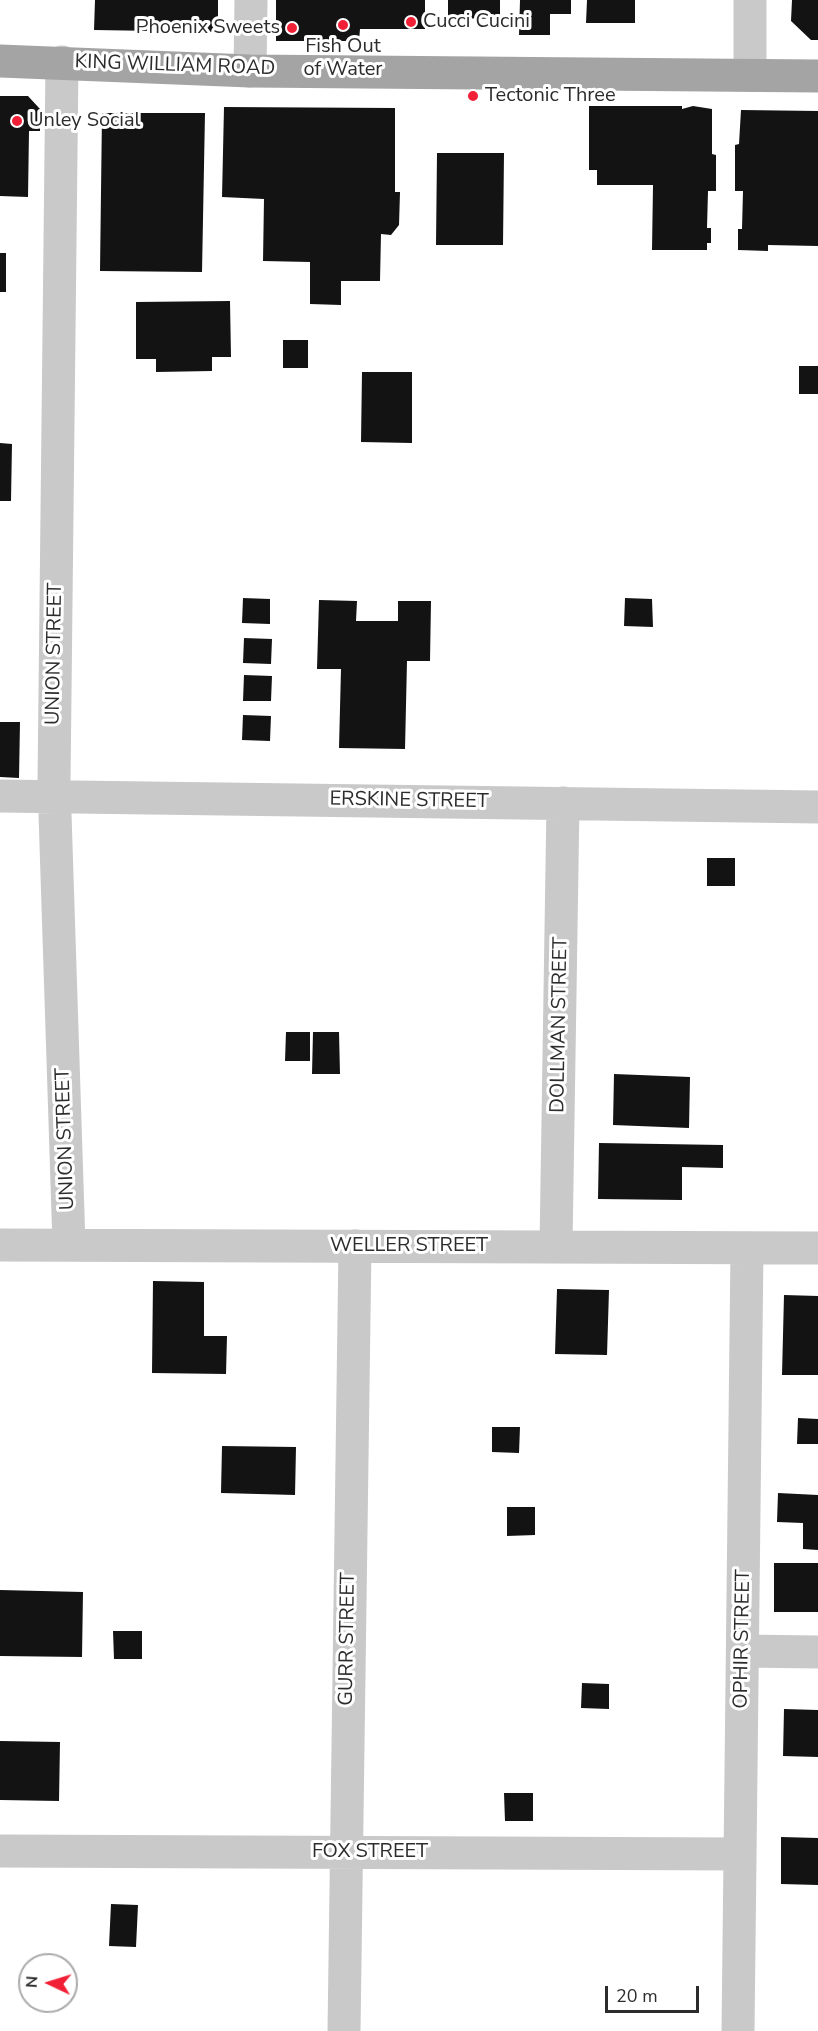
<!DOCTYPE html>
<style>
body{margin:0}
#map{position:relative;width:818px;height:2031px;overflow:hidden;background:#fff;font-family:"Nunito Sans",sans-serif}
canvas{display:block}
.north{position:absolute;left:18px;top:1953px;width:60px;height:60px;box-sizing:border-box;background:#fff;border:2px solid #ababab;border-radius:50%;rotate:274deg;font-size:16px;font-weight:700;line-height:24px;text-align:center;color:#2c2c2c}
.north::after{content:'';display:block;margin:auto;width:21px;height:27px;background:#f12036;clip-path:polygon(50% 0,100% 100%,50% 72%,0 100%)}
.scale{position:absolute;left:605px;top:1986px;width:94px;height:27px;box-sizing:border-box;border:3px solid #2c2c2c;border-top:0;padding-left:8px;font-size:18px;line-height:21px;white-space:nowrap;color:#2c2c2c;-webkit-text-stroke:4px #fff;paint-order:stroke}
</style>
<div id="map">
<canvas width="818" height="2031"></canvas>
<div class="north">N</div>
<div class="scale">20 m</div>
</div>
<script>
const ctx = document.querySelector('canvas').getContext('2d');
ctx.lineJoin = 'round';
function fill(path, color) { ctx.fillStyle = color; ctx.fill(path, 'evenodd'); }
const shape = rows => new Path2D(rows.map(r => 'M' + r).join(''));
function trace(path, color, width, dash) { ctx.strokeStyle = color; ctx.lineWidth = width; ctx.lineCap = dash ? 'butt' : 'round'; ctx.setLineDash(dash || []); ctx.stroke(path); }
function write(font, color, halo, rows, align = 'center') {
  ctx.font = font + ' "Nunito Sans",sans-serif'; ctx.lineWidth = 6; ctx.setLineDash([]); ctx.textBaseline = 'middle'; ctx.strokeStyle = halo; ctx.fillStyle = color; for (const [text, x, y, turn = 0] of rows) {
    ctx.save(); ctx.translate(x, y); ctx.rotate((+turn || 0) * Math.PI / 180); ctx.textAlign = isNaN(turn) ? turn : align; if (halo) ctx.strokeText(text, 0, 0); ctx.fillText(text, 0, 0); ctx.restore();
  }
}
fill(shape([
 [95,0,218,0,218,32,94,30],
 [276,0,425,0,425,29,360,29,359,41,276,41],
 [448,0,500,0,500,19,448,18],
 [520,0,571,0,571,14,550,14,550,35,519,35],
 [587,0,635,0,635,23,586,23],
 [792,0,818,0,818,40,811,40,791,21],
 [0,96,28,96,40,109,40,131,29,131,28,197,0,196],
 [589,106,682,106,682,109,693,106,712,109,712,154,716,155,716,191,708,191,707,228,711,228,711,243,707,243,707,250,652,250,653,185,597,185,597,170,589,170],
 [224,107,395,108,395,192,400,192,399,225,391,235,381,234,380,281,341,281,341,305,310,304,310,262,263,261,264,199,222,197],
 [741,110,818,111,818,246,768,245,768,251,738,250,738,229,742,229,743,191,735,191,735,145,739,144],
 [102,113,205,113,202,272,100,271],
 [437,153,504,153,503,245,436,245],
 [0,253,6,253,6,292,0,292],
 [230,301,231,357,212,357,212,371,156,372,156,359,136,359,136,302],
 [283,340,308,340,308,368,283,368],
 [799,366,818,366,818,394,799,394],
 [362,372,412,372,412,443,361,442],
 [0,443,12,444,11,501,0,501],
 [243,598,270,599,270,624,242,623],
 [625,598,652,599,653,627,624,626],
 [319,600,357,601,356,621,398,621,398,601,431,601,430,661,407,661,405,749,339,748,341,669,317,669],
 [244,638,272,639,271,664,243,663],
 [244,675,272,676,271,701,243,701],
 [243,715,271,716,270,741,242,740],
 [0,722,20,722,19,778,0,777],
 [707,858,735,858,735,886,707,886],
 [286,1032,310,1032,310,1061,285,1061],
 [313,1032,339,1032,340,1074,312,1074],
 [614,1074,690,1077,689,1128,613,1125],
 [599,1143,723,1145,723,1168,682,1167,682,1200,598,1199],
 [153,1281,204,1282,204,1336,227,1336,226,1374,152,1373],
 [557,1289,609,1290,607,1355,555,1354],
 [784,1295,818,1296,818,1375,782,1375],
 [798,1418,818,1419,818,1444,797,1444],
 [492,1427,520,1427,519,1453,492,1452],
 [222,1446,296,1447,295,1495,221,1493],
 [778,1493,818,1495,818,1550,803,1549,803,1523,777,1522],
 [507,1507,535,1507,535,1535,507,1536],
 [774,1563,818,1563,818,1612,774,1612],
 [0,1590,83,1592,82,1657,0,1656],
 [113,1631,142,1631,142,1659,114,1659],
 [582,1683,609,1684,609,1709,581,1708],
 [784,1709,818,1710,818,1757,783,1756],
 [0,1741,60,1742,59,1801,0,1800],
 [504,1793,533,1793,533,1821,505,1821],
 [781,1837,818,1838,818,1885,781,1884],
 [111,1904,138,1905,136,1947,109,1946]
]), '#131313');
trace(shape([
 [62,62,54,783,69,1245],
 [250,71,251,0],
 [750,75,750,0],
 [0,796,818,807],
 [0,1245,818,1248],
 [556,1246,563,803],
 [743,1651,818,1652],
 [0,1851,740,1854],
 [344,2031,355,1246],
 [738,2031,747,1248]
]), '#c9c9c9', 33);
trace(shape([
 [0,61,250,71,818,76]
]), '#a4a4a4', 33);
for (const [x, y, r, color] of [
 [411,22,6,"#f12036"],
 [343,25,6,"#f12036"],
 [292,28,6,"#f12036"],
 [473,96,6,"#f12036"],
 [17,121,6,"#f12036"]
]) { const dot = new Path2D(); dot.arc(x, y, r, 0, 2 * Math.PI); ctx.fillStyle = color; ctx.fill(dot); trace(dot, '#fff', 2); }
write('20px', '#2c2c2c', '#fff', [
 ["Cucci Cucini",423,22],
 ["Phoenix Sweets",280,28,"right"],
 ["Fish Out",343,47,"center"],
 ["of Water",343,70,"center"],
 ["Tectonic Three",485,96],
 ["Unley Social",29,121]
], 'left');
write('20px', '#2c2c2c', '#fff', [
 ["KING WILLIAM ROAD",175,66,2],
 ["UNION STREET",55,654,-89],
 ["ERSKINE STREET",409,801,1],
 ["DOLLMAN STREET",560,1025,-89],
 ["UNION STREET",66,1139,-92],
 ["WELLER STREET",409,1246],
 ["GURR STREET",348,1639,-89],
 ["OPHIR STREET",743,1639,-89],
 ["FOX STREET",370,1852]
]);
</script>
